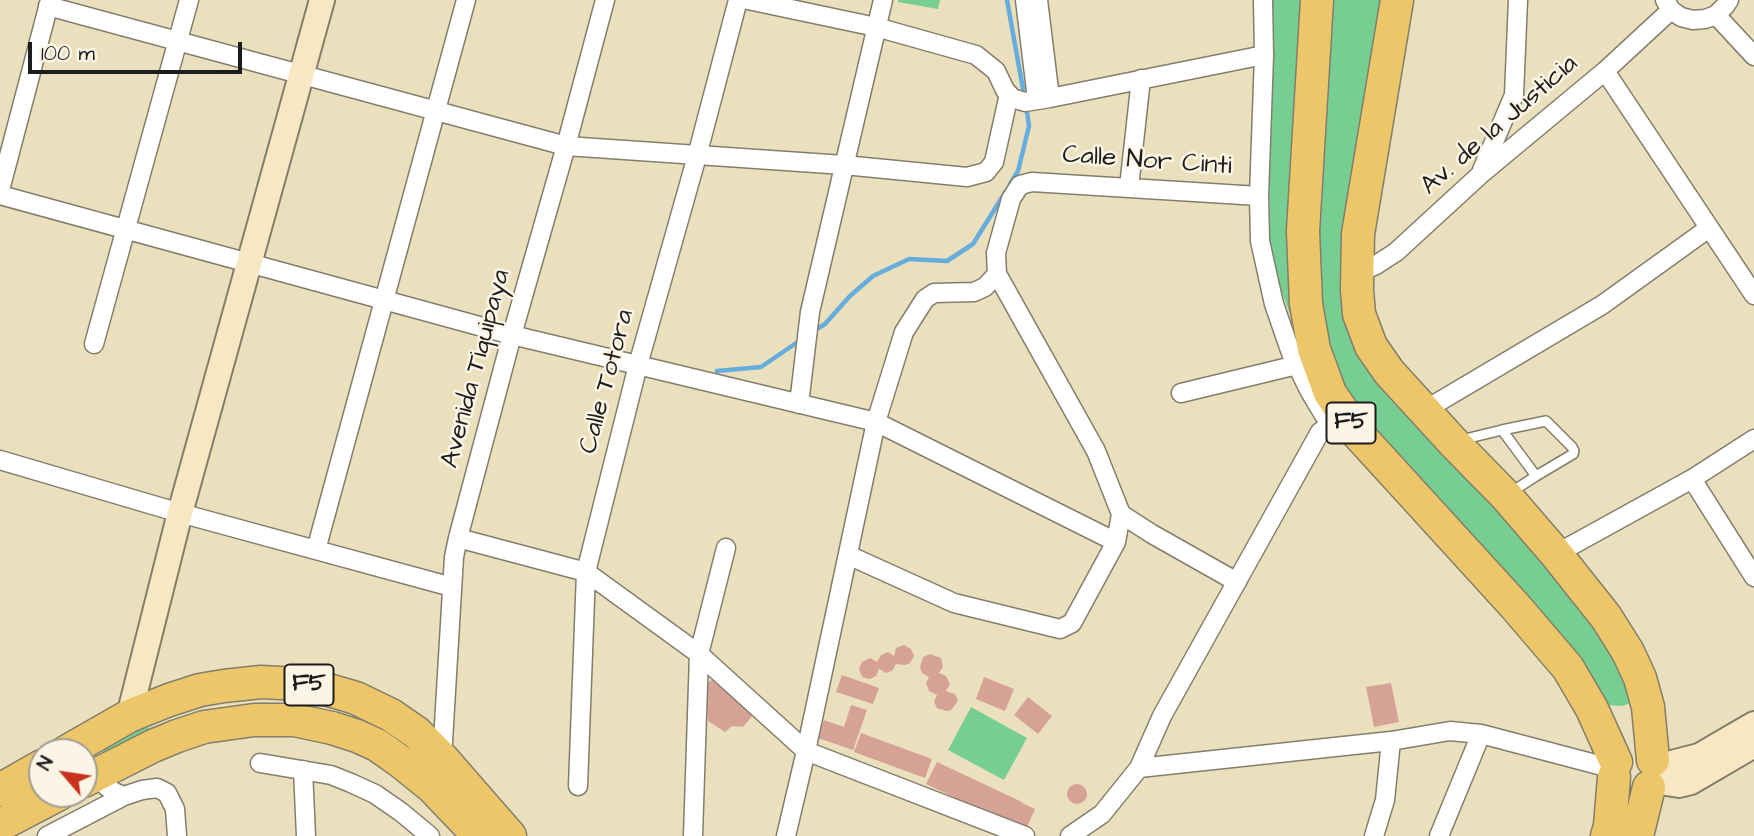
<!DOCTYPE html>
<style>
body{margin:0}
#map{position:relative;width:1754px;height:836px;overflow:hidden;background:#eae0bd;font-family:"Architects Daughter",sans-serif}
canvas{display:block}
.north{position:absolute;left:28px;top:738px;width:70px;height:70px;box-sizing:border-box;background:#fcf5e5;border:2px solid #a29e95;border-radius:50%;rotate:299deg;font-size:19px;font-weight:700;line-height:28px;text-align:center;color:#1c1c1c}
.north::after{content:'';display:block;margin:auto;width:24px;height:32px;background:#c8321e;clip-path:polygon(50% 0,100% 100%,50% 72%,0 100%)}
.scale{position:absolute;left:28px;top:42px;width:214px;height:32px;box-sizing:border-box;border:4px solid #1c1c1c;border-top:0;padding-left:9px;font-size:21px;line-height:24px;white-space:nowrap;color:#1c1c1c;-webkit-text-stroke:5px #fcf5e5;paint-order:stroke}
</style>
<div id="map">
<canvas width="1754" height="836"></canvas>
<div class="north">N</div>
<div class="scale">100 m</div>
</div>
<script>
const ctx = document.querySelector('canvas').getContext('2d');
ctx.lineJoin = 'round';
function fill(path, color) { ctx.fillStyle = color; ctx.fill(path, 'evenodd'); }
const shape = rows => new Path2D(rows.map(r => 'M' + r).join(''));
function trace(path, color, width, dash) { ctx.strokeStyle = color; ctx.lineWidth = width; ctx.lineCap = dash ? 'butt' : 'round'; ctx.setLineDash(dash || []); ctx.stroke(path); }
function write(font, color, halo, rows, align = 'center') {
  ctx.font = font + ' "Architects Daughter",sans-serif'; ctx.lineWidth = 5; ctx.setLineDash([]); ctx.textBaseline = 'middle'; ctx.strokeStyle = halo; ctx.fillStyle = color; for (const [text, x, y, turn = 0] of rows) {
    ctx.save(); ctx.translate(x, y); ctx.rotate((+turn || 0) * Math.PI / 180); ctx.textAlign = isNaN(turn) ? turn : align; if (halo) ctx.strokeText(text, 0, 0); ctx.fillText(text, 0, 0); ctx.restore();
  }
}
fill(shape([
 [898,0,940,0,938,9,898,2],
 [1267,0,1305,0,1294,325,1281,290,1270,247],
 [1328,0,1389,0,1352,312,1578,595,1635,696,1630,703,1623,706,1609,705,1596,695,1346,397,1321,324,1315,204],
 [971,707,1027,738,1004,780,948,750],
 [167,725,98,757,120,733,134,726,147,728]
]), '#76ce93');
trace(shape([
 [1007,0,1023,89],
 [1010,184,1018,171,1029,126,1027,112],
 [812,332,825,324,850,296,873,276,909,259,947,261,973,244,1006,191],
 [717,371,761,367,802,339]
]), '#65addc', 4.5);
fill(shape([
 [904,645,911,649,914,656,910,663,905,665,896,664,893,670,886,673,879,669,876,676,870,679,862,677,859,669,862,662,870,658,877,662,881,655,888,652,894,656,896,648],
 [930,654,941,658,943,667,939,673,946,676,950,684,946,691,955,694,958,701,951,710,946,711,937,708,934,702,937,695,929,691,926,683,929,677,922,673,920,667,923,657],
 [842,675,879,688,873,704,836,692],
 [984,677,1014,689,1005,711,976,699],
 [715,678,753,715,743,727,732,726,725,732,708,721,706,684],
 [1391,683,1399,722,1374,727,1366,687],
 [1028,697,1052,716,1038,734,1014,715],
 [851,705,867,710,853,750,818,738,824,720,844,727],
 [861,733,932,759,925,778,854,752],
 [937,762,1022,802,1022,803,1035,809,1027,827,1015,822,1012,825,926,784],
 '1067 794a10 10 0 1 1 20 0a10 10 0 1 1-20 0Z'
]), '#d7a296');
const lane = shape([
 [1502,430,1546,421,1572,447,1574,451,1573,454,1536,476],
 [1461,440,1502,430,1536,476,1510,493]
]);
const street = shape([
 [748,0,876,27,976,55,996,71,1005,90,1012,98,1025,102,1050,98,1264,55],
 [1025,0,1037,99],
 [1038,0,1050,98],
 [1263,0,1264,55,1259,196,1260,241,1274,304,1291,353,1309,390,1330,425],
 [1665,0,1671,10,1681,17,1693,20,1705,19,1716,15,1725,6,1729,0],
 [48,6,566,146,844,165,967,177,986,172,994,162,1009,94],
 [1716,15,1754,56],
 [1605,71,1754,295],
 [1482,170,1514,95,1518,0],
 [1129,187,1141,79],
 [0,190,50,0],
 [0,195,512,335,876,422,1116,542],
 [1357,273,1376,265,1396,252,1481,174,1605,71,1671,10],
 [94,344,189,0],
 [1181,393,1297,365],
 [799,404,810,312,883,0],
 [1425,410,1602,305,1709,228],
 [0,460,180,513,452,587],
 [1692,479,1754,577],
 [1121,514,1152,534,1237,582],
 [458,538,586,572,699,654,806,751,1025,836],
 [316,550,466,0],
 [1556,554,1692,479,1754,439],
 [848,555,954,603,1060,629,1072,623,1116,542,1121,514,1096,451,997,274,996,253,1011,199,1020,185,1032,182,1259,196],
 [442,758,454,557,458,538,512,335,566,146,605,0],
 [260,763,331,775,351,783,375,794,401,812,430,836],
 [1139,768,1391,741,1450,731,1481,734,1614,769],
 [303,770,306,836],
 [98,773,106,786,114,792,124,796,142,790,157,788,167,793,175,809,177,836],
 [578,786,586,572,638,365,697,156,738,0],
 [47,836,124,796],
 [693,836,699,654,726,548],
 [786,836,806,751,876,422,904,332,925,299,934,293,974,292,985,287,997,274],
 [1070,836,1102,814,1139,768,1162,716,1320,432,1345,414],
 [1374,836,1385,800,1391,741],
 [1439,836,1481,734]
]);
const secondary = shape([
 [129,716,180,513,322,0],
 [1656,767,1699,756,1754,724],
 [1654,781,1679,785,1691,782,1754,745]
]);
const highway = shape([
 [1317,0,1303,231,1306,304,1314,349,1330,393,1358,434,1515,606,1568,668,1592,709,1616,762],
 [1397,0,1358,234,1357,290,1359,314,1371,346,1389,372,1453,442,1506,496,1556,554,1606,617,1628,652,1640,678,1648,707,1653,760],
 [66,752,129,716,169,700,200,690,224,686,261,682,300,684,322,688,356,698,391,715,417,733,442,758,510,836],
 [84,781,153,746,177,736,204,727,254,720,294,720,332,728,357,736,377,745,401,762,432,787,479,836],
 [0,790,42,766],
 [0,825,59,794],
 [1607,836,1610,826,1614,777],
 [1637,836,1649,787]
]);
trace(lane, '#837e6c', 12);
trace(street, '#837e6c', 21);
trace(secondary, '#837e6c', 28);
trace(highway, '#837e6c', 35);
trace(lane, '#fff', 9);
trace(street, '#fff', 18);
trace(secondary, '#f7e8c3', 24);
trace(highway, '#ecc669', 32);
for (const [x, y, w] of [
 [1351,423,49],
 [309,685,49]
]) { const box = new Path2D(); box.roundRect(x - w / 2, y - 20.5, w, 41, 5); ctx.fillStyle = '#fcf5e5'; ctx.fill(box); trace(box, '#1c1c1c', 2); }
write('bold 24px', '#1c1c1c', null, [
 ["F5",1351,423],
 ["F5",309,685]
]);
write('26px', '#1c1c1c', '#fcf5e5', [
 ["Av. de la Justicia",1500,126,-41],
 ["Calle Nor Cinti",1147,162,4],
 ["Avenida Tiquipaya",477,369,-75],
 ["Calle Totora",608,382,-75]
]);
</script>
